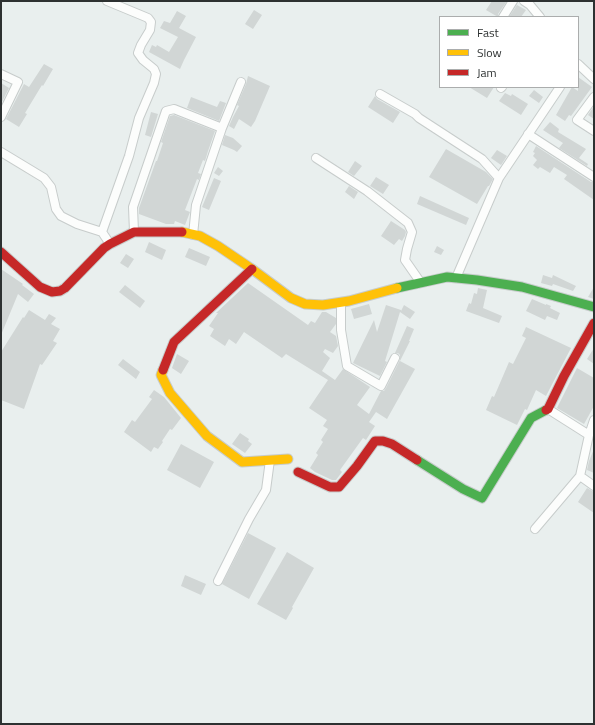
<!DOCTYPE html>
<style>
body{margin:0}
#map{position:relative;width:595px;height:725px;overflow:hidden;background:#e9efee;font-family:"Titillium Web",sans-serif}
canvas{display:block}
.frame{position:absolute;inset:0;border:2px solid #2d3131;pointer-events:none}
.legend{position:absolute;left:439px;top:16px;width:140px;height:72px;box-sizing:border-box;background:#fff;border:1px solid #abadad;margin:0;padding:5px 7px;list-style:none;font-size:12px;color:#2d3131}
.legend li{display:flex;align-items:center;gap:8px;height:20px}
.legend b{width:20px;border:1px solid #abadad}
</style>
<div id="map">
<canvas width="595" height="725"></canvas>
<div class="frame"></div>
<ul class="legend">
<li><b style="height:5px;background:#4caf50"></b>Fast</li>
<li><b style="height:5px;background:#ffc107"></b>Slow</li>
<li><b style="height:5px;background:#c62828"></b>Jam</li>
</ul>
</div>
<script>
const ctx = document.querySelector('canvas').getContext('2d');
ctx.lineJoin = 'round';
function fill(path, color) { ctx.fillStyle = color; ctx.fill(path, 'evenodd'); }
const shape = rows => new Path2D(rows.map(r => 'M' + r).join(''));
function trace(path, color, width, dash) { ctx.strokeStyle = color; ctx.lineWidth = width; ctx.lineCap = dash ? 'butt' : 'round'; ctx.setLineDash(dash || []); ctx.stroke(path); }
fill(shape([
 [492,1,507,1,498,14,498,17,486,10],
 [517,5,526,10,521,17,509,17],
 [254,10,262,15,253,29,245,24],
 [177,11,186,16,179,28,196,37,184,60,180,69,149,52,152,45,156,47,157,45,169,52,178,37,160,28,164,21,170,23],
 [44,64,53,69,43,86,42,85,25,113,27,114,19,127,6,119,24,84,29,87],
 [248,76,270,86,255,121,251,127,239,119,234,129,229,126,233,117,239,106,237,105,246,84],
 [578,77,592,87,571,116,569,115,565,121,556,115,572,87,578,91],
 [1,83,9,88,1,104],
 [469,87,494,87,487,98],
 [534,90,543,97,539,103,529,96],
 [505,93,511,96,512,94,528,104,521,115,499,101],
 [375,96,377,99,400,112,393,123,368,107],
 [191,97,217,107,220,101,226,103,219,121,187,108],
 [594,106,594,119,588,115],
 [151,112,158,114,151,137,145,135],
 [174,115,215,131,208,151,205,161,203,160,198,173,201,174,199,180,197,179,185,210,190,212,185,225,175,221,174,224,166,224,139,214,139,208,156,161,157,161,163,143,161,142,170,116],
 [550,122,559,129,558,132,586,149,579,158,588,164,587,166,559,148,563,143,543,130],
 [225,135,233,138,242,146,237,152,234,150,222,145],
 [536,146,591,182,594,182,594,200,564,179,567,175,554,167,550,173,540,167,538,169,533,165,537,160,533,156,535,153,533,152],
 [446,149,486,172,493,179,489,186,488,186,477,204,429,177],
 [497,150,507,156,501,165,491,158],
 [355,161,362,166,354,176,348,172],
 [218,167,223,171,219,176,214,173],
 [376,177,389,185,383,194,370,186],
 [214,178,221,181,209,210,202,207],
 [349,186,358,192,354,199,345,192],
 [420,196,469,218,466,225,417,204],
 [391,221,405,230,406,232,405,236,402,241,399,239,394,245,381,236],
 [149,242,166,250,162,260,145,252],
 [437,246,444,250,441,255,434,252],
 [189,248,210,257,206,266,185,257],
 [126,254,134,259,128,268,120,263],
 [1,269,23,284,22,285,34,294,28,302,18,294,1,335],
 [543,275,552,278,553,275,576,286,573,291,553,284,552,286,541,283],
 [248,283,308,325,311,321,315,323,322,312,326,312,336,318,336,324,330,332,336,336,338,346,333,353,325,349,323,352,330,358,322,371,335,380,343,369,370,387,357,405,369,414,381,391,384,391,386,388,400,360,400,355,398,353,395,353,407,326,414,329,409,341,410,341,400,361,415,369,387,419,376,412,369,422,375,426,366,440,363,438,340,470,342,472,336,480,332,480,315,472,310,468,318,455,316,453,323,442,321,440,328,429,323,426,327,420,309,408,328,380,286,354,282,358,244,332,236,344,229,339,225,346,210,336,214,329,209,326,218,313,216,313],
 [125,285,145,301,140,308,119,292],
 [594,287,594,299,588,297],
 [478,288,487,290,483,308,502,316,499,323,466,311,469,303,471,304,474,293,477,294],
 [532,299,546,305,546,304,551,306,550,308,560,313,557,320,547,316,545,320,526,311],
 [369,304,372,314,354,319,351,309],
 [386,305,401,310,401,311,404,305,415,312,410,319,400,312,385,361,387,362,380,376,353,363,374,320,377,332],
 [29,310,45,320,49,314,56,318,51,324,60,329,53,341,57,343,42,365,40,364,24,409,1,400,1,352,23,317,24,318],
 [526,327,571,348,546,396,536,390,527,410,525,409,517,425,486,410,492,396,494,397,509,362,513,364,526,338,522,336],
 [594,348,594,364,587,359],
 [177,354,189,361,181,374,172,368],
 [123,359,140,372,136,379,118,365],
 [577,368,594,378,594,406,584,424,557,408],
 [154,390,164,397,181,418,172,430,170,429,162,441,163,442,158,449,154,447,151,452,124,432,132,420,135,422,152,399,149,397],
 [240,433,249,439,248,441,252,444,245,453,232,444],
 [181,444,214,462,200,488,167,470],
 [594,449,594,473,587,470,589,461],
 [587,488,594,492,594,513,578,502],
 [248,533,276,548,249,599,222,584],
 [287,552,314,568,292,607,293,608,286,620,257,604],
 [185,575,206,584,201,595,181,586]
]), '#d1d6d5');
const street = shape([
 [524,1,530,5,540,17],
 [503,17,513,1],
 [578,64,594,79],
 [1,74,18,82,1,117],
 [501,88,502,87],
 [380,94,415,114,419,118,482,159,499,178],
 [594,97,577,120,594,131],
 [528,134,594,177],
 [1,152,44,178,51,187,56,209,61,216,77,224,102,232,110,244],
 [316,158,367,191,408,223,412,232,407,249,405,260,421,283],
 [102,232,129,156,139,118,154,83,156,74,154,69,143,60,138,53,141,45,150,30,151,22,148,18,107,1],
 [134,232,133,207,166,111,174,109,222,128],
 [193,235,196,205,222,128,241,82],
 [456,278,499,178,560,87],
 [341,302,341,330,347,366,381,386,395,358],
 [548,409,589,435],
 [580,476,594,486],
 [535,529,580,476,589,435,594,420],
 [218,581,249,519,266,490,270,460]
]);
const fast = shape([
 [397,288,447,277,477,280,522,287,594,307],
 [417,460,463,489,482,498,531,418,546,410]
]);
const slow = shape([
 [182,232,200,236,218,246,252,269,291,298,305,304,323,305,349,301,397,288],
 [163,370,161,375,170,393,207,436,242,462,288,459]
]);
const jam = shape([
 [1,252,40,287,52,292,60,291,65,288,104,248,110,244,134,232,182,232],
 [163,370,174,342,252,269],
 [546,410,548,409,564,376,594,323],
 [298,472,330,487,339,487,357,466,375,441,383,441,392,444,417,460]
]);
trace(street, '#c7cccb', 10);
trace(fast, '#c7cccb', 11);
trace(slow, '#c7cccb', 11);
trace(jam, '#c7cccb', 11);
trace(street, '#fcfdfc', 8);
trace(fast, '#4caf50', 9);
trace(slow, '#ffc107', 9);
trace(jam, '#c62828', 9);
</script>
